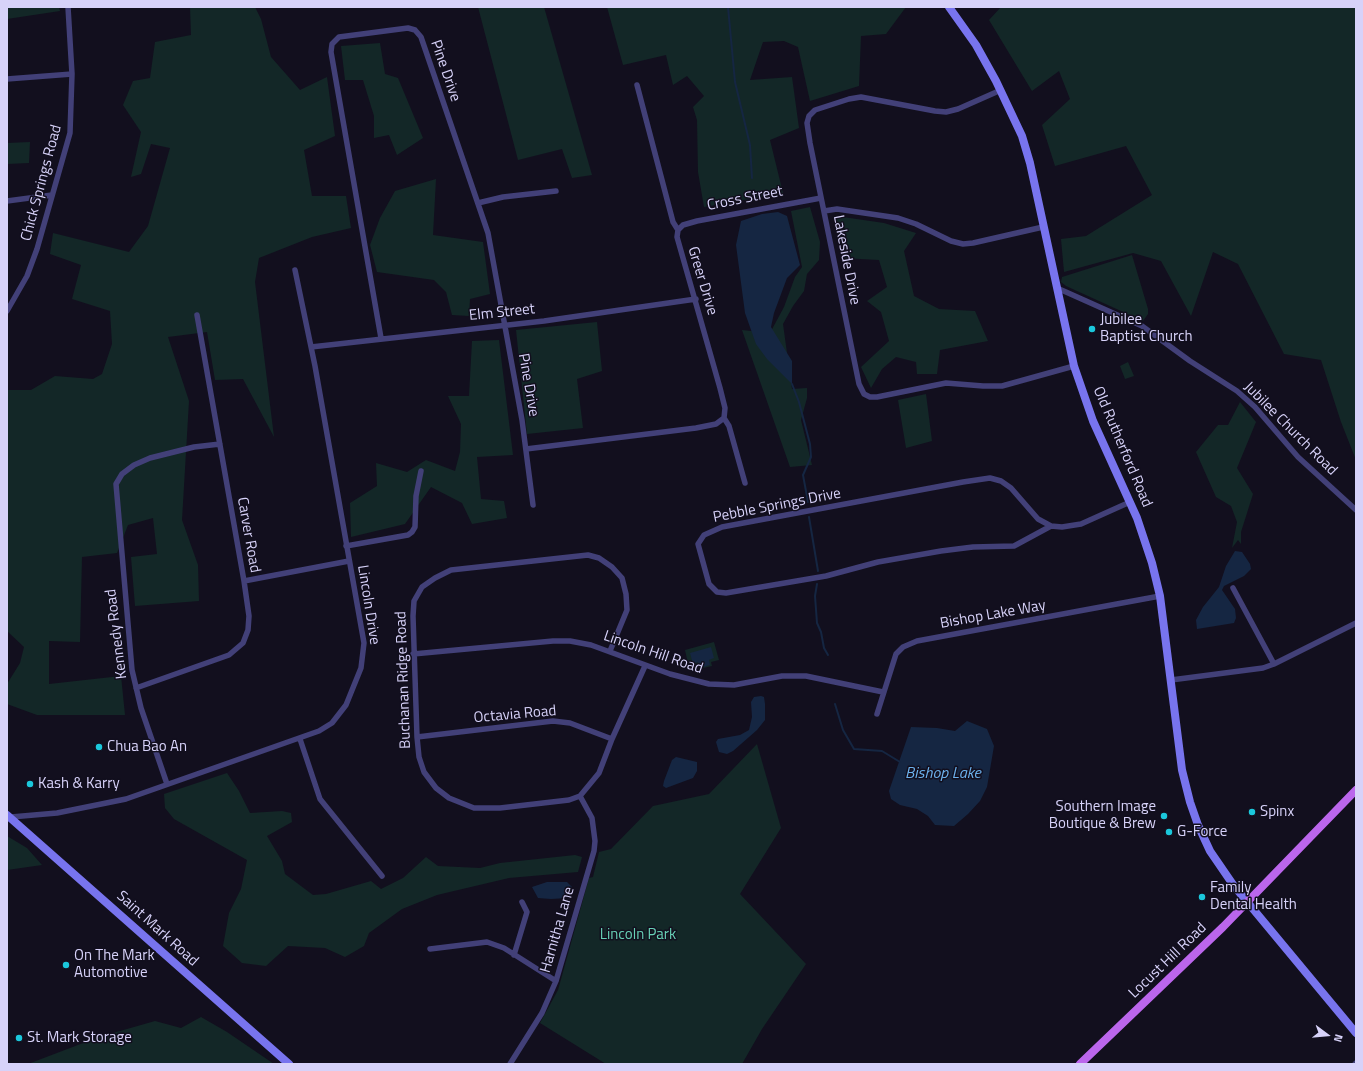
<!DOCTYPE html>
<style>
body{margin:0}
#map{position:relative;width:1363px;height:1071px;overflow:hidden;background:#120f1e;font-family:"Titillium Web",sans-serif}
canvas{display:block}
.frame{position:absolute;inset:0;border:8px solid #d7d2f9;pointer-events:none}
.north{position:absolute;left:1307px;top:1015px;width:40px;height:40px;-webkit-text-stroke:3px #120f1e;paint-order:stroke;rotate:106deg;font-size:11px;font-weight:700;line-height:16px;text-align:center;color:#d7d2f9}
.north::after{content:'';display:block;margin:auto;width:14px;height:18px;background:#d7d2f9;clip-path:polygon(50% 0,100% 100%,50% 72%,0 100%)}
</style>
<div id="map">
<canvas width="1363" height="1071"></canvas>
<div class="frame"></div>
<div class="north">N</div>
</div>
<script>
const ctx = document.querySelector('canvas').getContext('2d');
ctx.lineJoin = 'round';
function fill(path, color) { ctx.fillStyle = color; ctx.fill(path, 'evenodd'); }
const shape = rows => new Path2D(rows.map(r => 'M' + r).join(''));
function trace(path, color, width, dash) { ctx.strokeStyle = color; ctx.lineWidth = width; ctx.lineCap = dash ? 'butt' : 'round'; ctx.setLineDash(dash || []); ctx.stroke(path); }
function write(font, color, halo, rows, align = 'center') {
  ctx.font = font + ' "Titillium Web",sans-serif'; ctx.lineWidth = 3; ctx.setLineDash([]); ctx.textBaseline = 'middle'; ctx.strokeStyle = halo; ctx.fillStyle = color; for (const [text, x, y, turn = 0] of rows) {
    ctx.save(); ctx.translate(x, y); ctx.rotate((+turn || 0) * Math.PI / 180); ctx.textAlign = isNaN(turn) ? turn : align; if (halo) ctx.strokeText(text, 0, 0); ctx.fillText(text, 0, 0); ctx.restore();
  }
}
fill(shape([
 [7,7,59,7,60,11,7,19],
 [190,7,255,7,261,19,271,57,300,90,327,77,335,136,304,150,312,196,346,196,351,228,312,237,259,258,255,282,274,437,243,379,215,380,207,332,168,337,189,401,182,520,198,565,199,601,135,606,131,557,157,554,153,518,128,525,117,553,82,557,80,642,49,641,49,684,121,676,125,715,37,715,7,704,7,684,20,663,24,647,7,631,7,390,31,390,55,376,93,379,102,374,112,344,110,311,72,299,81,265,50,254,53,233,129,252,148,226,170,148,151,144,141,174,131,177,141,132,123,105,133,81,150,78,155,42,191,35],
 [478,7,544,7,592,175,572,178,562,149,518,160],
 [607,7,906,7,886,34,861,36,859,86,810,101,798,47,784,41,763,42,750,80,792,77,799,128,770,140,783,193,704,207,698,172,697,120,693,107,704,96,687,76,673,85,666,55,623,65],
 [1001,7,1356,7,1356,460,1341,422,1321,360,1284,354,1238,264,1213,252,1191,316,1161,261,1133,253,1064,272,1061,239,1086,236,1152,195,1126,146,1055,166,1042,125,1070,99,1059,71,1032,91,989,20],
 [380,43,385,74,398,78,423,138,397,155,389,135,374,138,374,116,363,80,345,80,341,46],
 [30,142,29,163,7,164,7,143],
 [436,179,433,235,483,242,490,294,470,299,469,316,452,315,446,292,434,280,377,272,370,245,380,218,395,191],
 [810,207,820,242,819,260,807,274,804,291,793,306,783,324,792,389,807,388,807,398,801,420,812,465,790,467,742,330,770,333,784,307,795,277,802,267,791,211],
 [836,216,884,223,916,233,904,251,914,296,939,309,975,311,988,341,940,350,937,374,917,374,916,362,896,357,882,369,871,388,861,367,889,341,881,312,867,301,887,287,879,260,842,258],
 [1132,255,1148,309,1148,314,1143,321,1066,286,1061,282,1062,277],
 [597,322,602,371,577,379,583,428,527,434,516,330],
 [499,340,513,455,477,457,481,499,504,501,507,518,472,524,462,503,431,487,405,524,351,537,350,503,377,486,376,463,407,472,426,460,455,471,460,452,461,424,448,396,469,396,472,341],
 [1128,362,1134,376,1125,379,1120,366],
 [926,394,932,441,906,448,898,400],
 [1240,402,1256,422,1237,468,1253,494,1241,532,1241,544,1238,540,1232,548,1237,522,1231,506,1216,497,1196,452,1218,425,1228,425],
 [714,642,719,660,711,662,712,666,699,669,698,666,689,668,685,650],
 [757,744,781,828,740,894,806,964,762,1029,742,1064,606,1064,540,1023,558,990,589,878,593,877,599,852,611,849,653,806,709,794],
 [227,773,239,791,250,813,282,811,291,813,292,822,267,836,282,861,285,874,313,895,326,894,371,881,381,889,403,878,426,857,438,866,480,868,500,863,575,855,582,857,578,872,509,878,437,895,402,909,369,933,364,946,345,957,325,948,288,946,266,966,242,963,223,946,229,913,241,889,247,860,174,819,165,808,164,794],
 [7,836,27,848,42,865,7,870],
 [201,1017,227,1032,274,1064,28,1064,99,1037,155,1021,181,1028]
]), '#132727');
fill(shape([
 [778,212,787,216,800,265,787,278,774,313,771,327,792,361,792,384,767,359,756,344,745,313,736,245,741,221,762,214],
 [1235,551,1242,552,1250,564,1251,569,1244,576,1224,586,1222,590,1235,609,1236,618,1234,623,1197,629,1196,620,1203,607,1219,587,1226,566],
 [711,647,714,658,709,660,710,665,700,668,698,662,693,664,690,653],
 [761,696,764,697,765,704,765,720,757,730,733,751,727,754,719,752,716,742,718,739,740,735,749,730,752,717,751,702,754,697],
 [967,721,987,729,994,746,987,787,980,801,968,814,954,826,935,825,928,816,917,809,900,805,891,799,889,791,911,727,937,728,955,731],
 [676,757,697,762,697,771,693,778,666,788,663,786,664,781,672,760],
 [547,882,567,882,572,887,570,895,567,898,551,899,538,898,532,887]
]), '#152642');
trace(shape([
 [728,7,735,82,750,145,752,178],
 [792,384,799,402,810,444,811,457,803,475,808,502],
 [809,517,818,571],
 [817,584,815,596,817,623,821,632,824,648,828,655],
 [835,704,843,730,854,749,882,751,900,762]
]), '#152642', 2);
trace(shape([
 [7,79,72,74],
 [637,85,673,222,678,230,677,237,720,388,725,408,724,418,729,426,745,483],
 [1001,90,958,109,946,112,935,111,861,97,849,99,815,110,809,116,807,123,810,143,859,384,864,394,870,397,877,397,946,383,983,386,1002,386,1074,366],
 [7,201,52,195],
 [478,203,503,197,556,191],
 [824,211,837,209,898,218,916,224,951,241,963,244,973,243,1043,227],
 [678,230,683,225,697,221,821,198],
 [1057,288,1142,326,1190,361,1237,391,1255,407,1298,457,1356,510],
 [7,311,27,276,37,249,70,133,72,74,68,7],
 [381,338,331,52,332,44,339,37,408,28,415,30,421,37,488,233,522,420,533,505],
 [311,347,544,321,696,299],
 [526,449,696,428,716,424,724,418],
 [1051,526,1038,519,1011,488,1001,481,990,478,963,482,722,527,704,535,698,544,709,584,717,592,726,593,826,576,878,562,941,551,973,547,1014,546,1051,526,1062,527,1081,524,1130,502],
 [346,546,408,535,412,532,415,527,416,496,421,471],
 [244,581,349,561],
 [1233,588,1274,664],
 [610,651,627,610,626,594,622,578,612,567,599,558,588,555,451,570,435,578,422,587,414,601,413,616,417,737,419,757,424,772,436,788,449,798,474,808,500,808,569,800,580,796,599,773,612,739,645,666],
 [413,654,553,641,570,641,591,645,670,674,709,684,734,685,782,676,806,676,883,692],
 [1171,680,1263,668,1274,664,1356,623],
 [136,688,229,655,243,643,248,630,249,616,244,581,197,315],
 [877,714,896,654,903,647,917,641,1160,596],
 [417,737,553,721,570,723,612,739],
 [300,739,320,799,382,876],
 [167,784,141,708,132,670,116,484,122,474,134,465,150,458,194,447,220,444],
 [11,817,57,813,126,799,319,731,332,723,346,705,361,668,364,643,315,366,295,270],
 [430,949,487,942,504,948,556,981],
 [514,955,527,912,522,902],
 [510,1064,542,1013,556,981,594,851,595,841,592,818,580,796],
 [1355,1064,1356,1063]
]), '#424078', 5.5);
trace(shape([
 [949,7,976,45,996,81,1022,136,1030,163,1074,366,1093,421,1137,518,1152,563,1160,596,1182,770,1190,802,1198,825,1210,851,1234,886,1356,1033],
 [7,815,289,1064]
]), '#7874ee', 8);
trace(shape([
 [1080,1064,1223,927,1356,790]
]), '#bb66ec', 8);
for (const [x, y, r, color] of [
 [1092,329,4,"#1bc8dc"],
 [99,747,4,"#1bc8dc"],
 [30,784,4,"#1bc8dc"],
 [1252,812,4,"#1bc8dc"],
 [1164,816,4,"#1bc8dc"],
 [1169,832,4,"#1bc8dc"],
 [1202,897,4,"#1bc8dc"],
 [66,965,4,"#1bc8dc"],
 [19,1038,4,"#1bc8dc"]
]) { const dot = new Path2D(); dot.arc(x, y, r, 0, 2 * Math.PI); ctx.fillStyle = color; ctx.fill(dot); trace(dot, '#120f1e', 1.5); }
write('15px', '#d7d2f9', '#120f1e', [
 ["Pine Drive",445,71,71],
 ["Chick Springs Road",42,183,-75],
 ["Cross Street",745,199,-11],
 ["Lakeside Drive",846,260,79],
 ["Greer Drive",702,281,73],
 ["Elm Street",502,313,-6],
 ["Pine Drive",528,385,80],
 ["Jubilee Church Road",1290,429,45],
 ["Old Rutherford Road",1122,447,67],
 ["Pebble Springs Drive",777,506,-11],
 ["Carver Road",248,535,80],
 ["Lincoln Drive",368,605,81],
 ["Bishop Lake Way",993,615,-10],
 ["Kennedy Road",117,634,-97],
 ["Lincoln Hill Road",653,653,19],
 ["Buchanan Ridge Road",404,680,-92],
 ["Octavia Road",515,715,-5],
 ["Saint Mark Road",157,929,42],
 ["Harnitha Lane",558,930,-74],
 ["Locust Hill Road",1168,961,-44]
]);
write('15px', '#d7d2f9', '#120f1e', [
 ["Jubilee",1100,320],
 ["Baptist Church",1100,337],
 ["Chua Bao An",107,747],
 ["Kash & Karry",38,784],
 ["Southern Image",1156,807,"right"],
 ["Boutique & Brew",1156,824,"right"],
 ["Spinx",1260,812],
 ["G-Force",1177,832],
 ["Family",1210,888],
 ["Dental Health",1210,905],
 ["On The Mark",74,956],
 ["Automotive",74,973],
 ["St. Mark Storage",27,1038]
], 'left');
write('15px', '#67d0b6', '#120f1e', [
 ["Lincoln Park",638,935]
]);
write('italic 16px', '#6cb1ed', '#120f1e', [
 ["Bishop Lake",943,774]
]);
</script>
